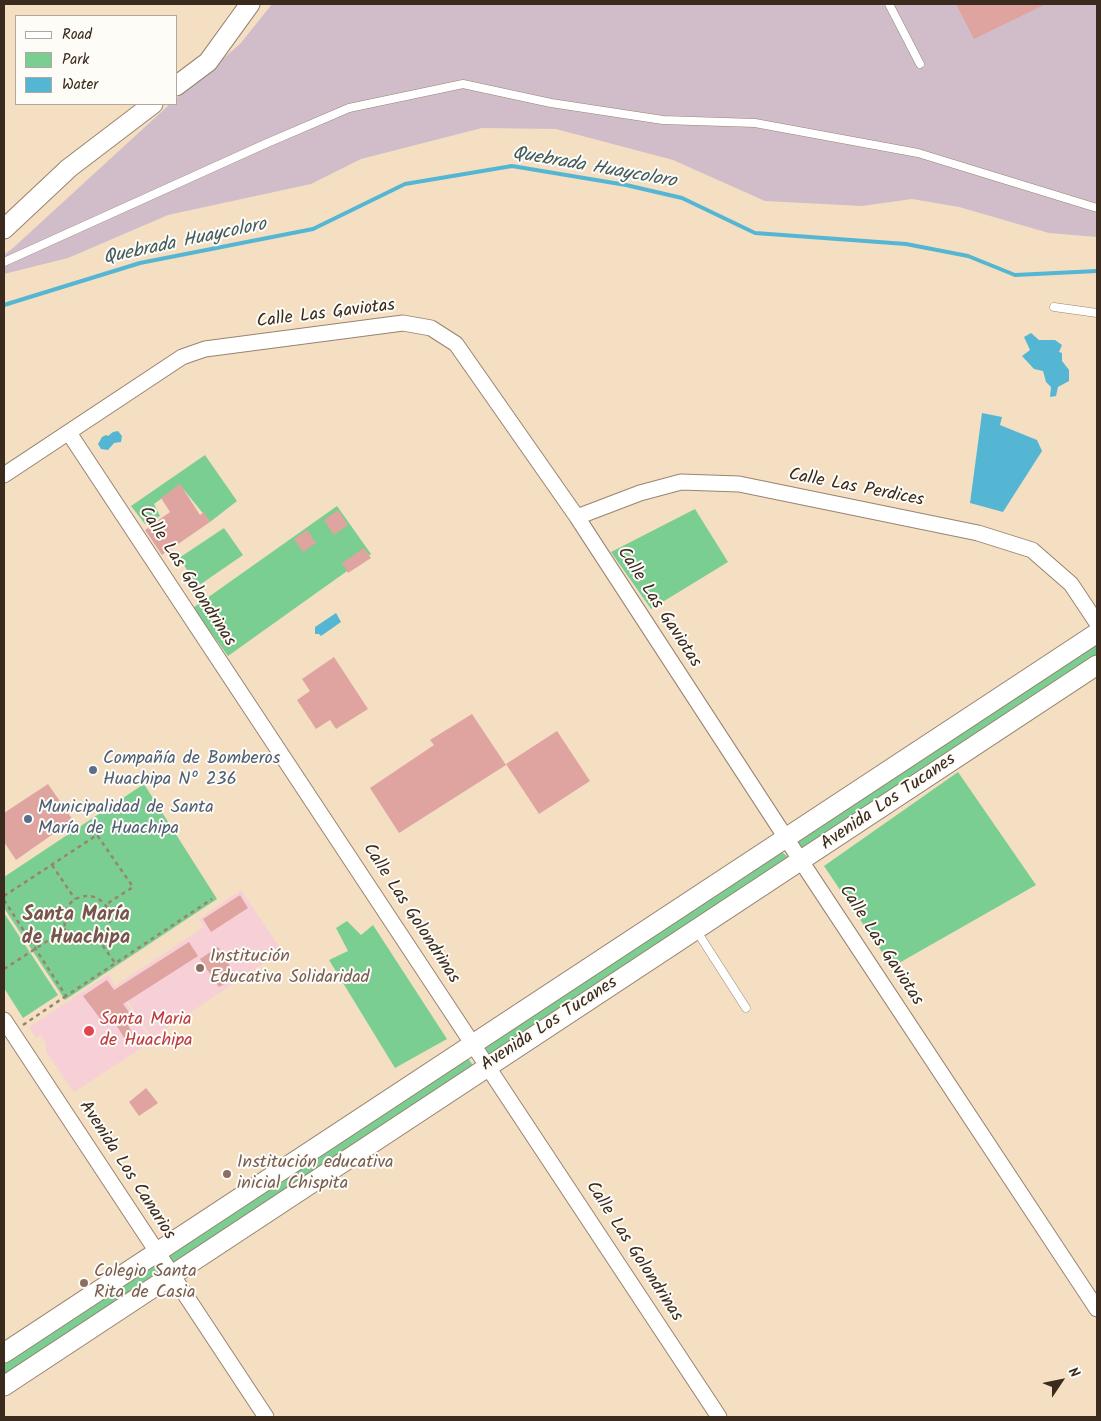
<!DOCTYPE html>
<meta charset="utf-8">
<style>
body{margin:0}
#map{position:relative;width:1101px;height:1421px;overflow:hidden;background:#f4dfc3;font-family:Kalam,sans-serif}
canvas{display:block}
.frame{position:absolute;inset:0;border:5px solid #3b2a1e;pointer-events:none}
.legend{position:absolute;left:15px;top:15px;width:162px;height:90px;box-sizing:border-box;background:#fdfcf7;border:1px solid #afa8a0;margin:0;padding:6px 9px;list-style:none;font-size:15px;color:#3b2a1e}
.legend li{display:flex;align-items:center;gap:10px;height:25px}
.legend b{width:25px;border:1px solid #afa8a0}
.north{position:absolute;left:1036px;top:1356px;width:50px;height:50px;-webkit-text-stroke:4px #fdfcf7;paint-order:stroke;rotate:56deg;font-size:14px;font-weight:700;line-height:20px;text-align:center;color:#3b2a1e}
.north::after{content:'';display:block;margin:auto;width:18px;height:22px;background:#3b2a1e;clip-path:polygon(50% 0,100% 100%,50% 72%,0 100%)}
</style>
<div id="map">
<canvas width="1101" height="1421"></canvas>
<div class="frame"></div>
<ul class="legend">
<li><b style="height:6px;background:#fff"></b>Road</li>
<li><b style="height:14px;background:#7bce91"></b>Park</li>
<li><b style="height:14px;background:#55b6d4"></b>Water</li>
</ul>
<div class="north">N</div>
</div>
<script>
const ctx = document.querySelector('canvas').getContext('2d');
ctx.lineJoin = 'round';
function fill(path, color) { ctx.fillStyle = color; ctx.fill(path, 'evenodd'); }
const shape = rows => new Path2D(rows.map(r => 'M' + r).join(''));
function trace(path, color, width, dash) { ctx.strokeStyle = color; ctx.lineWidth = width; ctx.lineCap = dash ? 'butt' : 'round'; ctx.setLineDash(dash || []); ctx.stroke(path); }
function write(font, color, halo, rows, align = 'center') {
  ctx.font = font + ' Kalam,sans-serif'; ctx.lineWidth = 4; ctx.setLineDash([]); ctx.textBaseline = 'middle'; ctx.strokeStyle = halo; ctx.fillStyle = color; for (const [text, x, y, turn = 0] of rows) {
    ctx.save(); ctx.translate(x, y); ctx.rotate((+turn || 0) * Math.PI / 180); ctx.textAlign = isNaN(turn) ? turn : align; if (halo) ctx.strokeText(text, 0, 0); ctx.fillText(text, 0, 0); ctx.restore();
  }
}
fill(shape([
 [241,890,282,951,152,1038,117,985,204,927,199,919],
 [108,975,152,1041,74,1092,46,1052,46,1044,41,1035,36,1038,29,1027]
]), '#f6cfd7');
fill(shape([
 [272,4,1097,4,1097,237,1049,233,959,207,912,199,862,206,765,201,673,160,556,129,482,128,361,159,311,184,168,215,68,258,4,274,4,255,13,248,170,104,176,104,176,99,240,44]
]), '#d1bdc9');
fill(shape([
 [205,455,237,501,210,522,180,485,154,504,160,516,145,524,131,506],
 [337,506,371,554,228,656,193,608],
 [695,509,728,562,651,609,611,552],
 [224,528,243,555,198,586,179,558],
 [1097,644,1097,658,804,852,796,842],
 [958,772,1036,885,892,967,824,866],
 [144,784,217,899,65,1000,4,908,4,877],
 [779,852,783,853,788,857,787,860,491,1058,482,1047],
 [4,913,58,995,23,1018,4,988],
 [347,921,361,935,373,925,447,1039,395,1068,329,960,348,951,336,928],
 [464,1058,468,1058,474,1067,175,1266,168,1259,169,1256],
 [152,1266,154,1266,160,1274,4,1378,4,1363]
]), '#7bce91');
fill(shape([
 [1031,333,1039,340,1055,340,1062,345,1059,352,1062,353,1062,361,1069,370,1069,381,1058,387,1056,396,1050,397,1051,387,1046,382,1043,371,1034,369,1022,356,1030,350,1024,337],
 [982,413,1002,417,1000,425,1037,440,1042,451,1003,512,970,503],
 [118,431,122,436,121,442,114,443,108,450,101,449,98,444,102,437,106,435,108,436,113,432],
 [336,613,341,622,321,636,319,634,315,634,315,627]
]), '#55b6d4');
trace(shape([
 [4,305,140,263,313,229,405,184,512,166,626,185,682,198,755,233,906,244,968,256,1015,275,1097,271]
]), '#55b6d4', 4);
fill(shape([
 [956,4,1046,4,974,39],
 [180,484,200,515,204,512,210,522,162,555,145,530,170,512,161,498],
 [338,510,348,525,334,535,324,520],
 [307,530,316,543,303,552,294,539],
 [364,548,371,558,348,573,342,563],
 [334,657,368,709,336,729,330,720,316,729,297,700,310,691,302,679],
 [472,714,506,765,399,833,370,788,434,745,430,740],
 [557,731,590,781,539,814,506,764],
 [48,784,73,820,16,860,4,842,4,813],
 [240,895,248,908,211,932,203,919],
 [189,942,198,956,123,1004,129,1012,123,1016,135,1038,127,1043,110,1014,102,1021,83,996,107,980,114,990],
 [218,947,236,976,219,987,200,959],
 [146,1088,158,1103,139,1116,129,1102]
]), '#e0a4a0');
const service = shape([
 [889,4,920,64],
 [4,262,265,144,349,108,463,84,551,103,663,120,755,123,918,153,1097,208],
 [1054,307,1097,313],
 [696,930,746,1008]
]);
const minor = shape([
 [69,433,719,1417],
 [4,475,182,357,205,349,403,323,431,328,456,344,577,517,801,861,1097,1309],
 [577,517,640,493,681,482,739,484,978,533,1032,550,1071,584,1097,623],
 [4,1020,266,1417]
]);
const tertiary = shape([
 [176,86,208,62,250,4],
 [4,229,69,168,153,104],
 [4,1353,1097,633],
 [4,1386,1097,665]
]);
trace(service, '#988470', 9);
trace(minor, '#988470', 17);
trace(tertiary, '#988470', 21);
trace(shape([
 [52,865,75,899],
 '64 919a23 23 0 1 1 46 0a23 23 0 1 1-46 0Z',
 [4,896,97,835,133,887,105,905],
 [4,900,66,996,212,899],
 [98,939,115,963],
 [4,969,66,929],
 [23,1025,66,996]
]), '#988470', 2.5, [4, 4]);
trace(service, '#fff', 8);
trace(minor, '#fff', 15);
trace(tertiary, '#fff', 19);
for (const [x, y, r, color] of [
 [93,770,5,"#5c6f8a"],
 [28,819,5,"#5c6f8a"],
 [200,968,5,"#8d6e63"],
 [89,1031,6,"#e0444e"],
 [227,1174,5,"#8d6e63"],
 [84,1283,5,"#8d6e63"]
]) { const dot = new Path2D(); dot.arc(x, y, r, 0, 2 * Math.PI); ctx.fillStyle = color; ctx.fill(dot); trace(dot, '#fdfcf7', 2); }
write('18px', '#3b2a1e', '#fdfcf7', [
 ["Calle Las Gaviotas",326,315,-7],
 ["Calle Las Perdices",856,489,11],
 ["Calle Las Golondrinas",186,577,57],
 ["Calle Las Gaviotas",658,608,57],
 ["Avenida Los Tucanes",889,803,-34],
 ["Calle Las Golondrinas",410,914,57],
 ["Calle Las Gaviotas",880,946,57],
 ["Avenida Los Tucanes",550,1025,-33],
 ["Avenida Los Canarios",126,1171,57],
 ["Calle Las Golondrinas",633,1252,57]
]);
write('18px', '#4e5e75', '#fdfcf7', [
 ["Compañía de Bomberos",103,760],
 ["Huachipa Nº 236",103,781],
 ["Municipalidad de Santa",38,809],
 ["María de Huachipa",38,830]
], 'left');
write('18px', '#785e54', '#fdfcf7', [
 ["Institución",210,958],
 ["Educativa Solidaridad",210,979],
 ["Institución educativa",237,1164],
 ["inicial Chispita",237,1185],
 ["Colegio Santa",94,1273],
 ["Rita de Casia",94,1294]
], 'left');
write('18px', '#be3a42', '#fdfcf7', [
 ["Santa Maria",100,1021],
 ["de Huachipa",100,1042]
], 'left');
write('italic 19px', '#445b5e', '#fdfcf7', [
 ["Quebrada Huaycoloro",594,169,10],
 ["Quebrada Huaycoloro",185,243,-12]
]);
write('bold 20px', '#75554c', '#fdfcf7', [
 ["Santa María",76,917],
 ["de Huachipa",76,940]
]);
</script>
